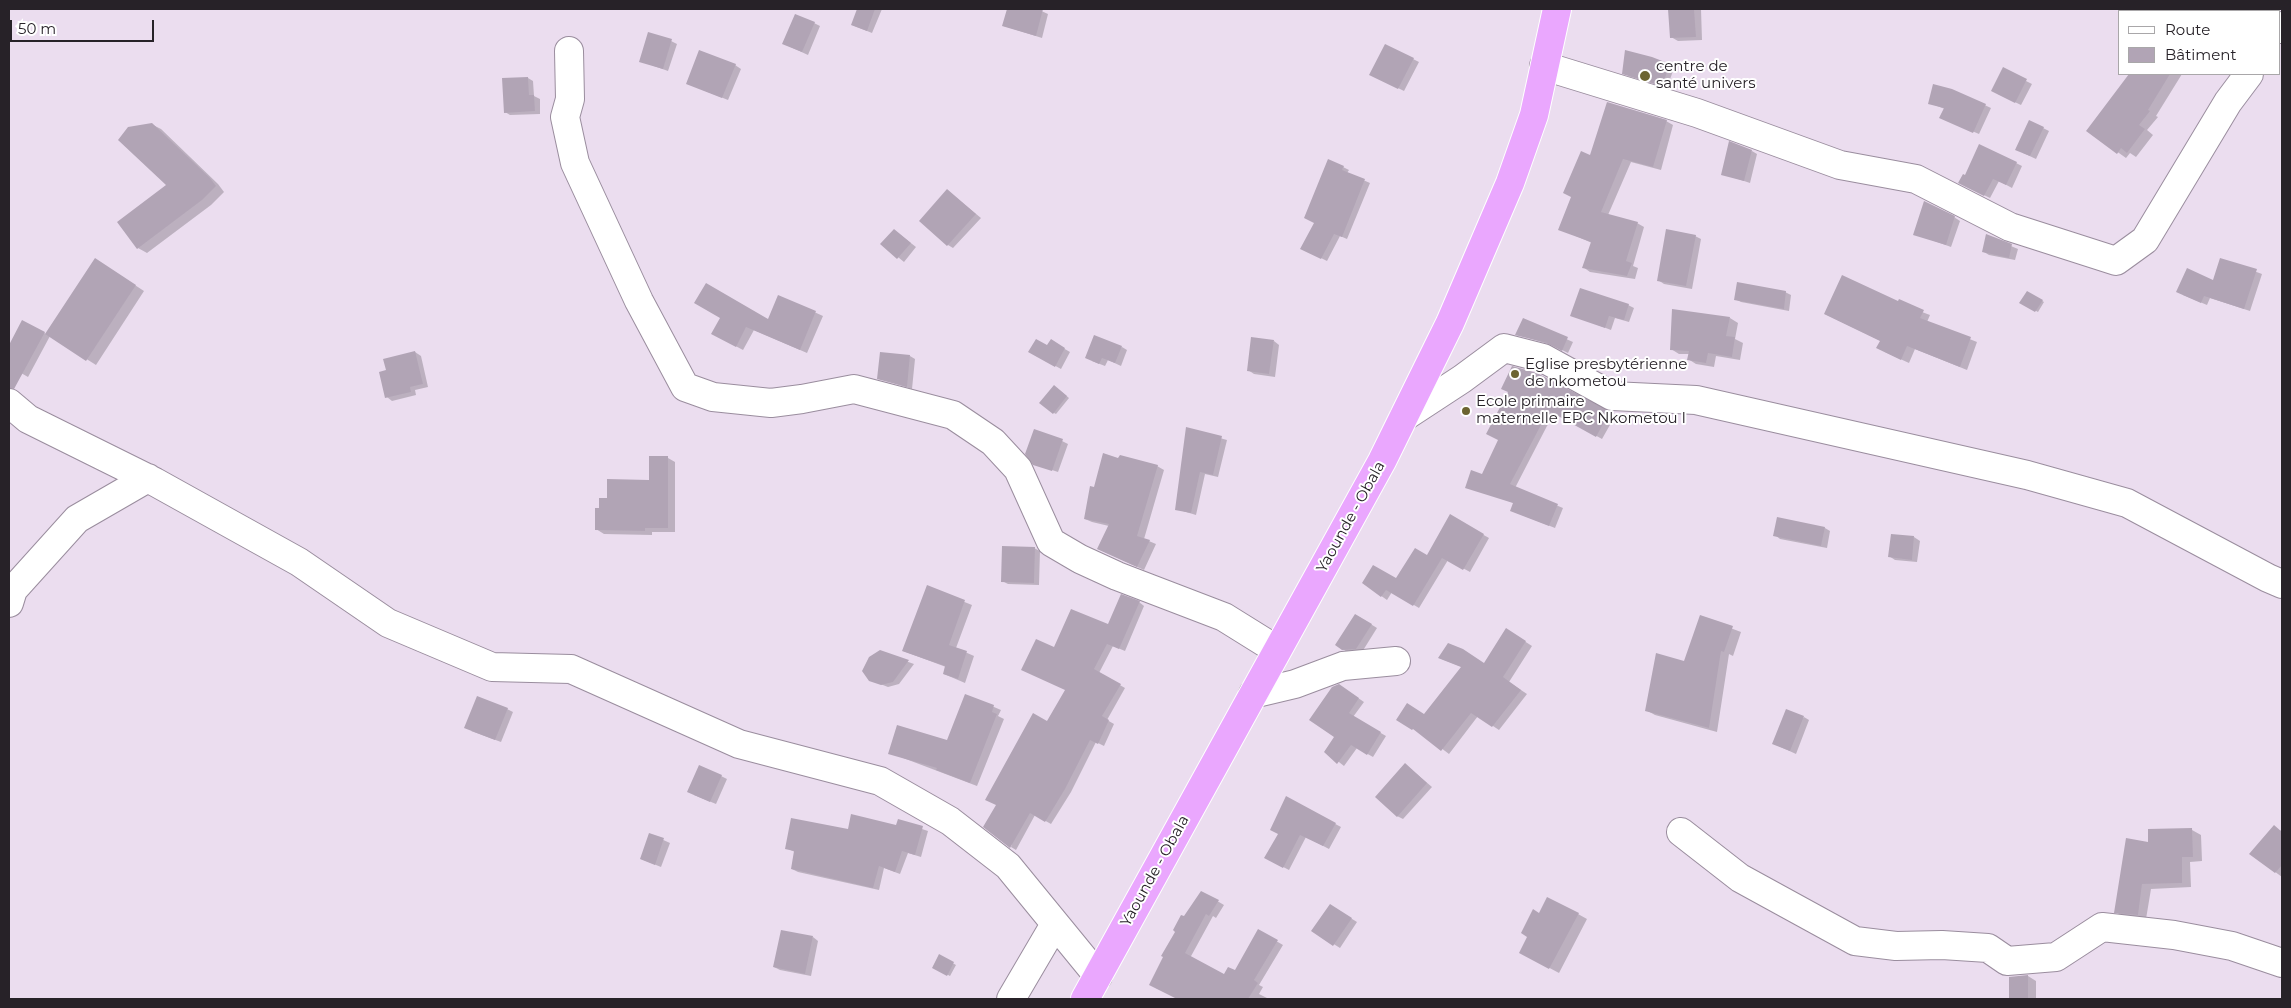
<!DOCTYPE html>
<meta charset="utf-8">
<style>
body{margin:0}
#map{position:relative;width:2291px;height:1008px;overflow:hidden;background:#ebddef;font-family:Montserrat,sans-serif}
canvas{display:block}
.frame{position:absolute;inset:0;border:10px solid #272228;pointer-events:none}
.legend{position:absolute;left:2118px;top:10px;width:162px;height:65px;box-sizing:border-box;background:#fff;border:1px solid #a9a7a9;margin:0;padding:6px 9px;list-style:none;font-size:15px;color:#272228}
.legend li{display:flex;align-items:center;gap:10px;height:25px}
.legend b{width:25px;border:1px solid #a9a7a9}
.scale{position:absolute;left:10px;top:20px;width:144px;height:22px;box-sizing:border-box;border:2px solid #272228;border-top:0;padding-left:6px;font-size:15px;line-height:18px;white-space:nowrap;color:#272228;-webkit-text-stroke:4px #fff;paint-order:stroke}
</style>
<div id="map">
<canvas width="2291" height="1008"></canvas>
<div class="frame"></div>
<ul class="legend">
<li><b style="height:6px;background:#fff"></b>Route</li>
<li><b style="height:14px;background:#b1a4b5"></b>Bâtiment</li>
</ul>
<div class="scale">50 m</div>
</div>
<script>
const ctx = document.querySelector('canvas').getContext('2d');
ctx.lineJoin = 'round';
function fill(path, color) { ctx.fillStyle = color; ctx.fill(path, 'evenodd'); }
const shape = rows => new Path2D(rows.map(r => 'M' + r).join(''));
function trace(path, color, width, dash) { ctx.strokeStyle = color; ctx.lineWidth = width; ctx.lineCap = dash ? 'butt' : 'round'; ctx.setLineDash(dash || []); ctx.stroke(path); }
function write(font, color, halo, rows, align = 'center') {
  ctx.font = font + ' Montserrat,sans-serif'; ctx.lineWidth = 4; ctx.setLineDash([]); ctx.textBaseline = 'middle'; ctx.strokeStyle = halo; ctx.fillStyle = color; for (const [text, x, y, turn = 0] of rows) {
    ctx.save(); ctx.translate(x, y); ctx.rotate((+turn || 0) * Math.PI / 180); ctx.textAlign = isNaN(turn) ? turn : align; if (halo) ctx.strokeText(text, 0, 0); ctx.fillText(text, 0, 0); ctx.restore();
  }
}
fill(shape([
 [858,9,882,9,872,33,852,25],
 [1008,9,1037,9,1048,14,1042,38,1004,26],
 [1670,9,1701,9,1702,40,1678,41,1671,37],
 [814,23,820,26,808,55,784,44],
 [671,41,677,44,668,71,640,61],
 [1413,59,1419,62,1404,91,1376,77],
 [735,65,741,69,728,100,688,84],
 [1669,65,1674,68,1667,88,1628,76],
 [2131,74,2182,74,2156,116,2158,117,2147,130,2153,135,2136,157,2130,153,2126,158,2088,131],
 [528,78,533,81,534,96,540,99,540,114,510,115,505,112],
 [2026,81,2032,84,2021,105,1998,94],
 [1952,90,1991,108,1979,134,1946,120,1945,109,1929,103],
 [1666,121,1673,125,1661,170,1631,162,1608,215,1637,223,1644,227,1633,266,1638,268,1635,279,1590,272,1583,267,1592,243,1560,229,1591,157],
 [151,124,161,129,218,184,224,192,211,205,147,253,138,248,168,185],
 [2043,128,2049,131,2036,159,2023,153],
 [1752,151,1757,154,1750,183,1723,174],
 [2016,163,2022,166,2012,188,1999,181,1990,198,1965,186,1965,176],
 [1343,167,1349,170,1347,173,1370,183,1347,239,1340,236,1327,261,1307,251,1315,223],
 [948,191,981,218,953,248,948,245],
 [1954,217,1960,221,1951,247,1915,234],
 [894,230,916,247,904,262,882,244],
 [1695,236,1701,239,1692,289,1664,284,1658,280],
 [1987,236,2018,249,2015,260,1989,255,1984,252],
 [2221,259,2262,274,2250,311,2210,298,2207,305,2183,295,2214,281],
 [104,265,144,291,96,365,50,336,28,377,9,366,9,348,23,322,46,334],
 [1785,292,1791,295,1789,311,1741,302,1735,299],
 [2027,292,2044,302,2038,312,2021,303],
 [779,296,823,316,807,353,754,330,743,350,713,334,768,321],
 [1898,303,1930,315,1927,322,1977,342,1967,370,1915,349,1909,363,1885,352,1881,341,1825,314],
 [1628,305,1634,308,1629,322,1615,318,1611,330,1572,315],
 [1730,318,1738,323,1735,339,1743,343,1740,360,1716,356,1714,367,1696,364,1688,359,1689,354,1679,354,1671,349],
 [1523,320,1573,342,1568,353,1554,346,1517,334],
 [1051,341,1070,352,1061,369,1030,352,1048,347],
 [1274,341,1279,345,1275,377,1254,374,1248,370],
 [1122,347,1127,350,1121,366,1108,360,1105,366,1092,361],
 [415,352,421,356,428,387,415,390,416,395,392,401,387,397,387,371],
 [910,356,915,359,912,389,878,378],
 [1537,374,1615,416,1602,439,1557,414,1547,426,1515,488,1563,508,1555,528,1517,513,1514,503,1467,487,1482,475],
 [1057,388,1069,398,1056,414,1054,413],
 [1187,429,1227,440,1218,477,1205,474,1196,515,1176,509],
 [1062,441,1068,444,1058,472,1037,465],
 [668,458,675,462,675,532,652,532,652,535,604,534,596,529,600,510,608,499,651,481],
 [1119,460,1157,466,1164,470,1144,539,1156,544,1144,570,1098,549,1109,526,1092,522,1085,519,1095,489],
 [1450,516,1489,538,1470,572,1448,560,1419,608,1392,592,1387,600,1363,583,1397,579,1428,557],
 [1825,528,1830,531,1827,548,1780,539,1775,535],
 [1914,537,1920,541,1917,562,1895,560,1889,556],
 [1034,548,1040,551,1039,585,1008,584,1002,581],
 [927,587,972,605,956,648,974,656,965,683,944,674,946,667,903,651],
 [1139,602,1144,606,1125,651,1113,646,1099,673,1125,688,1107,720,1114,724,1104,746,1096,742,1071,792,1051,824,1035,815,1016,850,1011,847,1047,722,1066,690,1055,649,1108,626],
 [1356,615,1377,628,1362,652,1349,653,1336,645],
 [1701,617,1741,632,1733,656,1729,654,1717,732,1655,715,1646,710,1685,662],
 [1507,630,1532,646,1509,682,1527,694,1499,730,1478,716,1449,754,1420,732,1397,720,1425,715,1462,667,1439,658,1484,665],
 [880,652,914,664,899,684,888,687,870,680],
 [1345,689,1364,702,1353,717,1386,736,1373,757,1357,748,1344,766,1325,751,1336,737],
 [966,695,1001,710,998,716,1004,719,977,786,890,753,948,742],
 [507,709,513,712,501,742,471,731],
 [1804,717,1809,720,1796,754,1774,744],
 [1406,765,1432,787,1403,819,1397,816],
 [721,776,727,779,716,804,694,795],
 [1286,798,1341,827,1329,849,1306,837,1289,870,1266,858,1279,834],
 [898,821,928,831,921,857,908,853,900,874,884,868,879,890,798,872,792,869,795,852,786,848,849,830,897,827],
 [2192,830,2201,835,2202,861,2190,862,2191,887,2151,889,2146,919,2124,917,2116,912,2150,844],
 [2280,830,2282,832,2282,877,2251,854],
 [650,834,670,843,661,867,641,859],
 [1202,892,1224,905,1216,918,1213,916,1190,958,1224,976,1235,972,1259,931,1283,945,1259,985,1263,987,1259,994,1269,999,1179,999,1156,988,1185,918],
 [1336,909,1357,922,1340,948,1313,931],
 [1540,914,1578,914,1587,919,1559,973,1529,957],
 [813,937,818,941,811,976,780,970,774,967],
 [940,956,956,965,950,976,933,967],
 [2028,976,2036,981,2036,999,2010,999,2010,978]
]), '#0003');
fill(shape([
 [857,9,875,9,867,31,851,25],
 [1007,9,1043,9,1036,36,1002,26],
 [1668,9,1694,9,1696,37,1670,38],
 [795,14,815,22,802,52,782,44],
 [648,32,672,39,663,69,639,62],
 [1385,44,1414,58,1398,89,1369,75],
 [699,50,736,64,722,98,686,84],
 [1625,50,1652,57,1670,64,1662,86,1622,74],
 [2003,67,2027,79,2015,103,1991,91],
 [2129,74,2170,74,2148,110,2150,111,2139,125,2145,129,2127,153,2121,148,2117,154,2086,131],
 [528,77,529,95,534,95,535,111,504,113,502,78],
 [1933,84,1952,89,1986,104,1973,133,1939,118,1944,108,1928,104],
 [1607,102,1667,120,1653,167,1623,159,1601,212,1638,222,1626,261,1632,263,1627,276,1582,268,1591,242,1558,230,1571,197,1563,193,1581,151,1590,155],
 [2029,120,2044,127,2030,156,2015,150],
 [152,123,210,178,216,186,202,200,137,249,117,222,166,185,118,140,128,127],
 [1729,141,1752,150,1744,181,1721,175],
 [1979,144,2017,162,2006,185,1993,179,1984,196,1958,183,1963,174,1965,175],
 [1328,159,1344,166,1342,170,1365,179,1342,237,1334,234,1321,259,1300,249,1314,223,1304,218],
 [947,189,976,214,947,246,919,221],
 [1924,201,1955,216,1946,245,1913,235],
 [894,229,911,243,897,259,880,244],
 [1666,229,1696,235,1686,286,1657,281],
 [1986,234,2012,244,2009,258,1982,252],
 [95,258,136,285,86,361,45,334],
 [2220,258,2257,269,2244,309,2204,296,2201,303,2176,292,2187,268,2213,280],
 [1842,275,1898,301,1899,299,1924,310,1920,318,1971,337,1960,367,1907,346,1901,360,1876,348,1880,341,1824,314],
 [1737,282,1786,291,1784,309,1734,300],
 [706,283,768,319,778,295,816,311,800,350,746,327,736,347,711,334,720,318,694,303],
 [1580,288,1629,304,1624,320,1609,316,1605,328,1570,316],
 [2027,291,2043,300,2035,312,2019,303],
 [1672,309,1730,317,1726,336,1735,337,1732,357,1708,353,1706,363,1687,360,1689,351,1670,350],
 [1523,318,1568,337,1562,351,1547,343,1515,335],
 [22,320,45,332,14,389,9,388,9,345],
 [1094,335,1122,346,1115,363,1102,358,1099,364,1085,358],
 [1251,337,1274,340,1269,374,1247,371],
 [1036,339,1047,345,1051,339,1065,348,1055,367,1028,352],
 [415,351,423,384,410,387,411,392,385,398,379,372,386,370,383,359],
 [880,352,910,355,907,387,877,379],
 [1512,366,1537,373,1610,411,1596,437,1551,412,1542,423,1510,484,1558,504,1549,526,1510,511,1513,503,1465,488,1471,470,1482,474,1498,440,1486,434,1508,392,1501,389],
 [1054,385,1067,396,1053,414,1039,403],
 [1186,427,1222,436,1213,475,1200,472,1191,513,1175,510],
 [1034,429,1063,439,1052,471,1033,465,1025,454],
 [1103,453,1118,458,1120,455,1158,465,1137,536,1150,540,1137,567,1097,549,1109,524,1084,519,1090,486,1094,487],
 [649,456,668,456,668,528,645,528,645,531,595,530,595,508,599,508,599,498,607,498,607,479,649,480],
 [1450,514,1484,534,1463,570,1442,558,1413,606,1386,590,1381,597,1362,583,1373,565,1396,578,1415,548,1427,555],
 [1777,517,1825,527,1821,546,1773,536],
 [1891,534,1914,536,1912,560,1888,557],
 [1002,546,1035,547,1034,583,1001,582],
 [927,585,965,600,949,645,967,651,958,679,943,674,945,666,902,651],
 [1121,594,1140,601,1119,649,1107,644,1094,669,1121,684,1102,716,1109,720,1098,744,1090,740,1065,789,1045,822,1030,813,1010,848,983,827,996,805,985,800,1033,713,1047,721,1065,690,1021,670,1036,639,1054,647,1071,609,1108,624],
 [1355,614,1372,624,1356,649,1342,650,1335,645],
 [1700,615,1733,626,1724,652,1721,651,1709,728,1645,711,1656,653,1684,661],
 [1506,628,1526,641,1503,677,1521,690,1492,727,1471,713,1441,751,1413,729,1412,730,1396,720,1407,703,1424,714,1461,667,1438,658,1448,643,1463,649,1484,663],
 [880,650,909,660,893,682,881,685,869,681,862,671,869,657],
 [1339,684,1359,698,1349,713,1381,732,1367,755,1351,745,1337,764,1324,752,1334,737,1309,720,1332,687],
 [965,694,994,705,992,712,997,714,970,783,936,770,937,768,888,754,897,725,947,740],
 [477,696,508,708,495,740,464,728],
 [1786,709,1804,716,1790,751,1772,744],
 [1405,763,1427,783,1397,817,1375,797],
 [699,765,722,775,710,802,687,792],
 [1286,796,1336,823,1323,846,1300,835,1283,868,1264,858,1278,834,1270,830],
 [851,814,896,825,898,819,923,826,915,855,902,851,895,872,879,866,873,888,791,869,794,851,785,849,791,818,848,829],
 [2274,825,2282,832,2282,865,2275,873,2249,854],
 [2192,828,2193,857,2182,857,2182,883,2142,884,2138,915,2114,913,2126,838,2148,842,2148,829],
 [649,833,664,838,655,865,640,859],
 [1201,891,1219,900,1209,916,1206,914,1185,953,1224,974,1228,967,1235,970,1258,929,1278,940,1254,980,1258,983,1248,999,1177,999,1149,985,1163,957,1161,956,1175,932,1173,930,1181,915,1184,916],
 [1547,897,1579,913,1549,969,1519,953,1527,937,1521,933,1533,909,1539,913],
 [1330,904,1352,918,1333,946,1311,931],
 [781,930,813,936,805,974,773,967],
 [939,954,954,962,947,976,932,968],
 [2028,975,2028,999,2009,999,2009,977]
]), '#b1a4b5');
const minor = shape([
 [2280,29,2282,26],
 [569,51,570,99,565,117,575,163,639,301,685,387,713,397,771,403,802,399,854,389,953,415,993,442,1018,469,1051,542,1080,559,1117,576,1224,617,1277,650],
 [1544,66,1697,113,1840,165,1916,179,2010,227,2116,261,2145,240,2228,102,2249,74],
 [9,403,28,419,155,482,299,562,388,623,492,667,571,669,739,744,880,781,950,821,1008,866,1098,976],
 [1404,417,1462,379,1504,348,1543,358,1612,396,1696,400,2027,475,2127,503,2268,578,2282,584],
 [9,603,13,590,77,519,148,478],
 [1253,694,1295,684,1343,666,1396,661],
 [1681,832,1740,878,1855,941,1896,946,1942,945,1988,948,2007,961,2056,957,2102,927,2174,935,2232,946,2282,963],
 [1011,999,1055,924]
]);
const highway = shape([
 [1085,999,1382,461,1450,323,1510,183,1534,115,1557,9]
]);
trace(minor, '#9a8d9e', 30);
trace(highway, '#fff', 30);
trace(minor, '#fff', 28);
trace(highway, '#eaa7fe', 28);
for (const [x, y, r, color] of [
 [1645,76,6,"#6c6431"],
 [1515,374,5,"#6c6431"],
 [1466,411,5,"#6c6431"]
]) { const dot = new Path2D(); dot.arc(x, y, r, 0, 2 * Math.PI); ctx.fillStyle = color; ctx.fill(dot); trace(dot, '#fff', 2); }
write('15px', '#272228', '#fff', [
 ["centre de",1656,67],
 ["santé univers",1656,84],
 ["Eglise presbytérienne",1525,365],
 ["de nkometou",1525,382],
 ["Ecole primaire",1476,402],
 ["maternelle EPC Nkometou I",1476,419]
], 'left');
write('15px', '#272228', '#fff', [
 ["Yaounde - Obala",1351,517,-61],
 ["Yaounde - Obala",1155,871,-61]
]);
</script>
